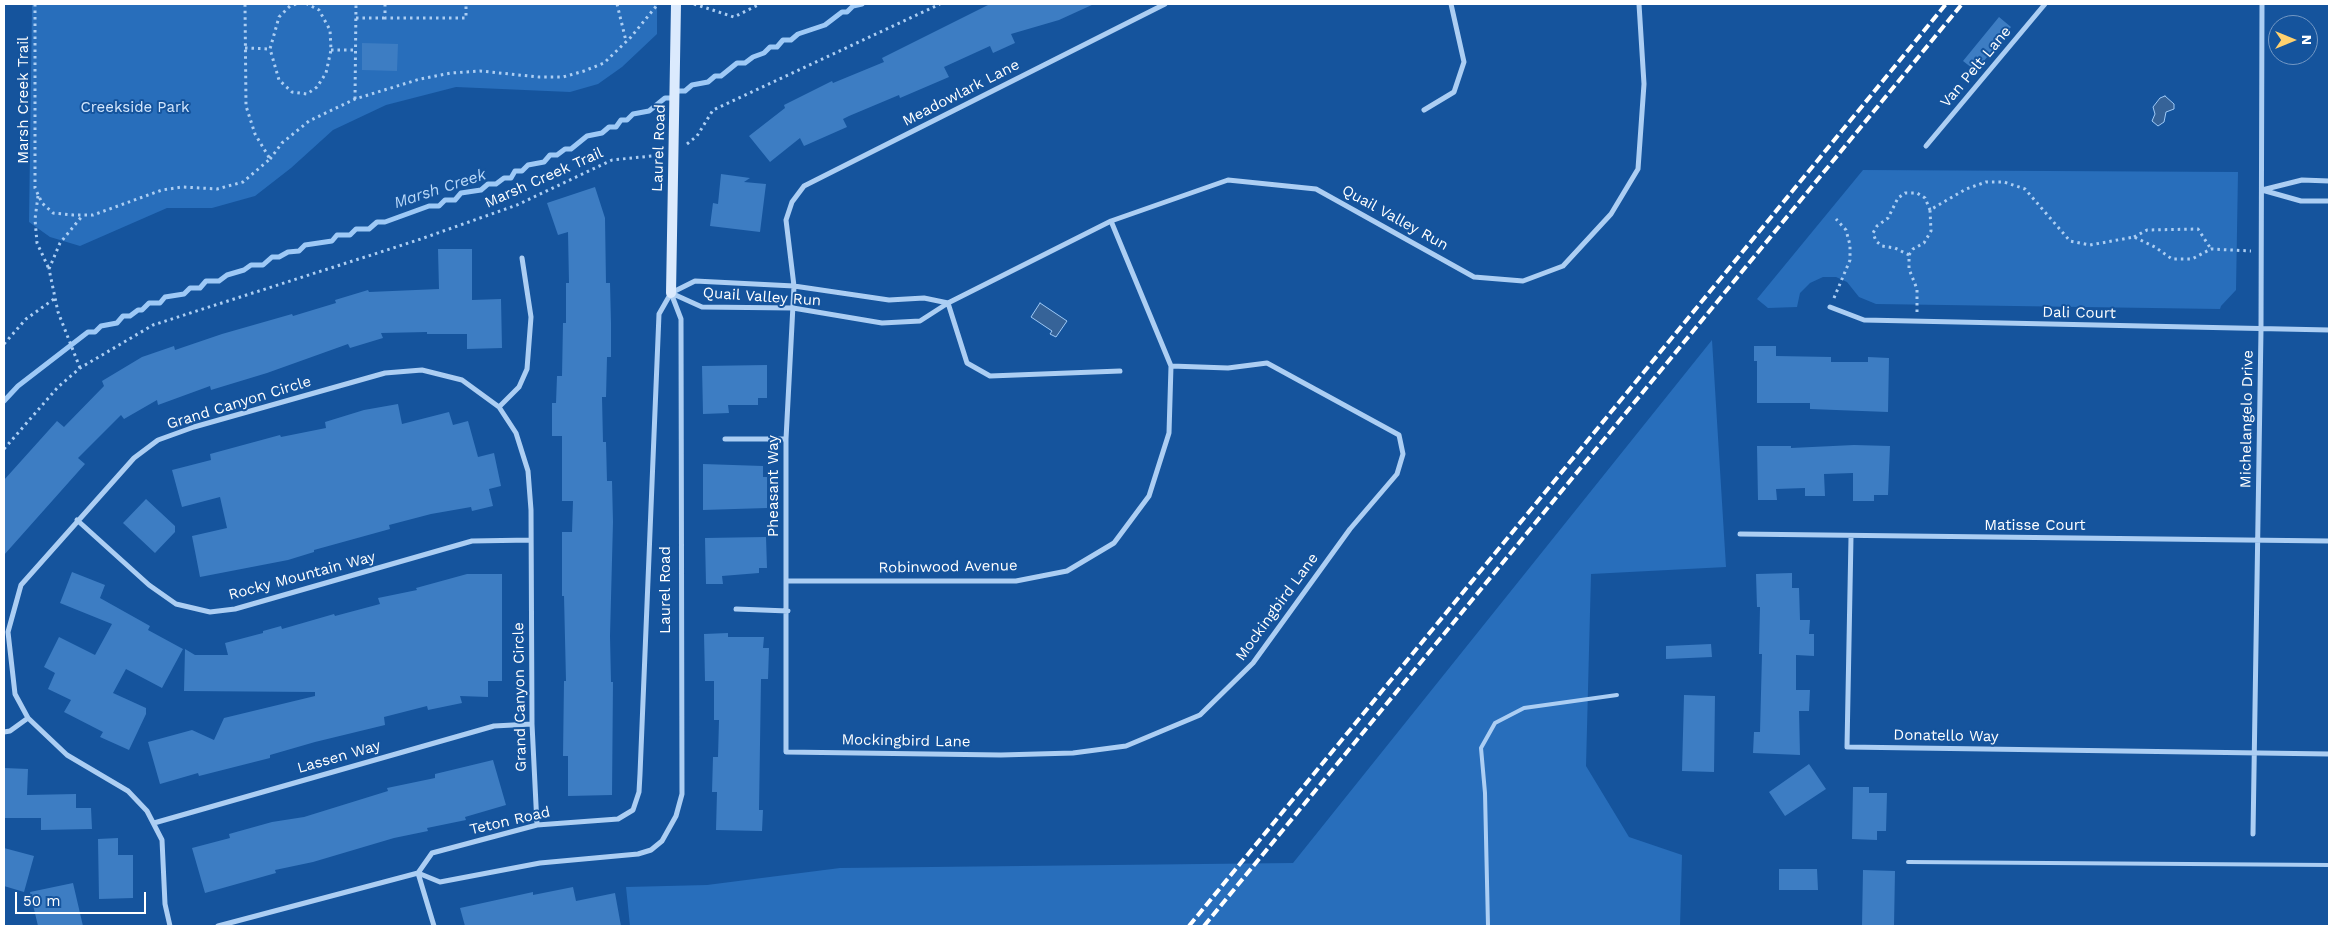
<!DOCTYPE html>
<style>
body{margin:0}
#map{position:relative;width:2333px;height:930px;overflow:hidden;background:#15549d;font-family:"Work Sans",sans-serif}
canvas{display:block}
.frame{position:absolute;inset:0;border:5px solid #fff;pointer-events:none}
.north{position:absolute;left:2268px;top:15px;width:50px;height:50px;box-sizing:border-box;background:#15549d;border:1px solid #7398c4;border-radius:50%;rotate:90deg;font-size:14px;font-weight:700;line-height:20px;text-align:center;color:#fff}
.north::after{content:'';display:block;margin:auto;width:18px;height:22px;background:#ffd16e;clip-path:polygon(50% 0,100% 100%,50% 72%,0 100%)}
.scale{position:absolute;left:15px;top:892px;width:131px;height:22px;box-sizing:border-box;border:2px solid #fff;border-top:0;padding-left:6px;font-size:15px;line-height:18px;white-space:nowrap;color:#fff;-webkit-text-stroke:4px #15549d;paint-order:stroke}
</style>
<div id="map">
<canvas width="2333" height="930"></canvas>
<div class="frame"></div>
<div class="north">N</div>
<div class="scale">50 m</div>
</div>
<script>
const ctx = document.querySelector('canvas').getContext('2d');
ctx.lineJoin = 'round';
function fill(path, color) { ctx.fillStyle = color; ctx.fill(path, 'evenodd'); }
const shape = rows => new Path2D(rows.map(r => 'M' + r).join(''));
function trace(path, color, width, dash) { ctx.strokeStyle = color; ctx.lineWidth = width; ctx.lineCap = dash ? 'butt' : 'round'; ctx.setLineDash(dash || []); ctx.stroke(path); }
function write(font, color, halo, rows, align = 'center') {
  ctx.font = font + ' "Work Sans",sans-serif'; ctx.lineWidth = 4; ctx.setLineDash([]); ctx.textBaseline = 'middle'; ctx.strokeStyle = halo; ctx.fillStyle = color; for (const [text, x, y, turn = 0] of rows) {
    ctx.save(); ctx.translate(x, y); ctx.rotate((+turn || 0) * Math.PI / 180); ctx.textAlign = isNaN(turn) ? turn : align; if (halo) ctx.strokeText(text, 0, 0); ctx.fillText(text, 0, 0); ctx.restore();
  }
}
fill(shape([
 [32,4,657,4,657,34,622,67,598,84,570,92,456,87,386,105,333,130,291,168,255,196,212,208,167,208,80,246,50,237,29,222],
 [1863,170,2238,172,2236,290,2221,306,2220,309,1876,304,1859,297,1847,282,1836,277,1823,277,1810,283,1800,293,1797,307,1768,308,1757,299],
 [1712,340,1726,567,1591,574,1586,766,1629,837,1682,855,1680,926,630,926,626,887,707,885,840,868,1293,863]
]), '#286ebb');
const water = shape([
 [2165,96,2174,104,2174,109,2166,112,2164,122,2158,126,2152,121,2155,114,2153,107,2160,98,2165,96],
 [1040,303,1067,321,1056,337,1050,334,1052,331,1031,317,1040,303]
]);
fill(water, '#366398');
trace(water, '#9ec9f6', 1);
trace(shape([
 [4,401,18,386,88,332,95,332,101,326,117,323,123,316,130,316,138,310,142,310,149,303,160,303,165,297,184,294,190,288,200,288,206,281,219,281,227,275,244,270,251,265,263,265,272,257,279,257,288,252,299,251,305,245,332,241,337,235,350,235,356,229,369,229,377,222,385,222,429,206,439,206,445,200,455,200,461,193,481,190,488,184,496,184,504,178,511,178,515,171,522,171,528,165,544,162,550,155,557,155,565,149,571,149,587,136,602,133,609,127,616,127,621,120,627,120,633,114,649,111,665,98,672,98,678,91,685,91,692,85,708,82,715,76,721,76,737,63,745,63,753,57,764,53,770,47,777,47,783,40,791,40,798,34,825,25,842,12,847,12,853,6,862,4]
]), '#9ec9f6', 5);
fill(shape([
 [990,4,1094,4,1059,20,1011,34,1015,43,993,53,990,46,944,67,949,77,900,98,899,95,849,116,843,119,847,127,804,146,800,138,770,162,749,136,785,108,784,105,832,81,833,83,884,62,882,58],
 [1999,17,2011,27,1976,71,1963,61],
 [362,43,398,44,397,71,362,70],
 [721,174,750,178,744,182,766,184,760,232,710,226,713,203,718,204],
 [595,187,605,218,606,283,610,283,611,323,611,357,607,357,606,397,602,397,603,442,606,442,607,481,612,481,613,522,610,636,611,682,613,682,612,795,568,796,568,756,563,756,564,681,566,681,564,596,562,596,562,532,572,532,573,501,562,501,562,436,552,436,552,403,556,403,557,376,562,376,563,323,566,323,566,283,569,283,568,232,558,235,547,203],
 [438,249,472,249,472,300,501,299,502,348,467,349,467,334,427,334,427,332,381,333,383,338,350,348,348,344,267,373,211,390,210,386,158,405,157,400,124,419,121,415,78,458,85,464,4,555,4,480,57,421,64,427,104,386,102,381,142,357,174,346,175,350,222,334,292,314,293,316,336,303,335,300,368,290,369,292,439,289],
 [1754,346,1776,346,1776,356,1831,357,1831,362,1868,362,1868,357,1889,358,1888,412,1810,409,1810,403,1757,403,1757,361,1754,361],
 [767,365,767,398,758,398,758,405,728,405,729,413,703,414,702,366],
 [398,404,402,424,449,412,453,425,468,421,478,457,494,453,501,486,489,489,493,506,472,511,471,507,431,514,389,525,390,529,314,550,314,552,288,560,200,577,192,536,227,528,220,497,182,507,172,470,211,460,210,454,280,435,281,437,326,428,325,422,364,410],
 [1854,445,1890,446,1888,495,1874,495,1874,501,1853,501,1853,473,1824,474,1825,496,1805,496,1805,488,1776,489,1777,500,1758,500,1757,446,1791,446,1791,448],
 [703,464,763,466,763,477,767,477,767,508,703,510],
 [146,499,175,526,175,532,155,553,123,523],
 [766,537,767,568,759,568,759,573,722,576,723,584,706,584,705,538],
 [72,572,105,585,100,598,150,626,148,630,183,649,162,688,126,669,113,693,146,708,146,714,129,750,100,737,103,732,64,712,71,700,48,689,55,673,44,667,59,637,95,655,112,624,60,603],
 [1792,573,1792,588,1799,588,1800,620,1810,620,1809,634,1814,634,1814,656,1796,655,1796,690,1810,690,1809,711,1799,711,1800,755,1753,753,1754,732,1760,732,1762,654,1759,654,1760,607,1757,607,1756,574],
 [467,574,502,574,502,681,488,681,488,697,460,696,462,703,428,710,427,706,384,717,385,725,315,742,270,755,270,758,199,776,198,773,160,784,148,742,192,730,214,740,224,718,315,696,315,692,184,691,185,649,195,655,228,655,225,643,263,633,263,631,281,626,282,629,334,614,335,616,380,604,378,598,417,590,416,588],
 [728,633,728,637,764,637,763,648,769,648,768,679,761,679,759,810,763,810,762,831,716,830,717,792,712,792,713,757,718,757,719,720,714,720,714,681,705,681,704,634],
 [1711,644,1712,657,1666,659,1666,646],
 [1684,695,1715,696,1714,772,1682,771],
 [493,760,506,805,465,817,466,820,427,828,428,831,394,838,313,862,275,870,276,873,205,893,192,848,230,838,229,834,272,822,304,817,388,791,387,788,435,778,435,774],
 [1809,764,1826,789,1785,816,1769,792],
 [4,768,28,769,27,795,76,794,76,808,91,808,92,829,41,830,41,818,4,818],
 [1853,787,1869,787,1869,793,1887,793,1886,831,1877,831,1877,840,1852,839],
 [118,838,118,855,133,855,133,898,99,899,98,839],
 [4,848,34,856,24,892,4,886],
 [1779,869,1817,869,1818,890,1779,890],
 [1863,870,1895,871,1894,926,1862,926],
 [73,883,83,926,38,926,30,892],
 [573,887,576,901,615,893,621,926,465,926,460,908,533,892,533,895]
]), '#3d7dc3');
trace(shape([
 [35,4,35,188,42,203,53,213,73,215,93,215,162,190,182,187,217,189,243,182,270,159,255,134,246,106,245,4],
 [296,4,290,6,279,17,270,49,279,80,292,92,307,94,317,87,326,73,331,50,330,30,319,10,307,4],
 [385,4,385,18,466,18,466,4],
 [617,4,626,41],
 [694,4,734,17,760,4],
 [356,18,385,18],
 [245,48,270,49],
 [331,50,355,50],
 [355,99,356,4],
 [687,144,697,136,713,110,940,4],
 [270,159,282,143,309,121,355,99,420,79,451,73,480,71,539,77,563,77,584,71,604,63,631,37,658,4],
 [38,196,35,219,37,243,49,269],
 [2134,237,2147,230,2198,229,2211,249],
 [1909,255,1895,248,1882,246,1876,241,1873,233,1877,226,1888,218,1898,198,1905,193,1917,193,1925,198,1930,210],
 [1834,298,1850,260,1850,245,1846,230,1836,219],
 [1917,312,1917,289,1909,269,1909,255,1913,249,1924,243,1931,231,1930,210,1966,189,1986,182,2004,182,2025,189,2070,241,2090,245,2134,237,2155,247,2172,259,2192,259,2211,249,2251,251],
 [4,344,26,319,54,299],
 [80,368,58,312,49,269,60,243,83,215],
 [4,449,58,387,80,368,153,325,418,240,517,205,612,160,661,155]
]), '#accef3', 3, [2.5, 4]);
trace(shape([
 [1908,862,2329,865],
 [1488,926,1485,793,1481,748,1495,723,1524,708,1617,695]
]), '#accef3', 4);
trace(shape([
 [1165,4,804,186,792,202,786,220,794,286,786,439,786,752,1001,755,1073,753,1126,746,1200,715,1253,663,1350,529,1397,474,1403,454,1399,435,1267,363,1228,368,1171,366],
 [1424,110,1454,92,1464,62,1451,4],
 [1926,146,2045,4],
 [2262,190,2301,201,2329,201],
 [2262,190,2302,180,2329,181],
 [671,293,702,307,793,308,882,323,920,321,948,303,1111,221,1228,180,1316,189,1474,277,1523,281,1563,266,1611,214,1638,169,1644,84,1639,4],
 [671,293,695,281,794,286,889,300,924,298,948,303],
 [948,303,967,363,990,376,1120,371],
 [1830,307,1864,320,2329,330],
 [499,407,519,387,527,369,531,317,522,258],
 [725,439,786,439],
 [77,520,149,585,176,604,210,612,235,609,472,541,531,540],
 [1740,534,2329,541],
 [1851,537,1847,747,2329,754],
 [786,581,1016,581,1067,571,1114,543,1149,496,1169,433,1171,366,1111,221],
 [736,609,788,611],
 [4,732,10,731,28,718],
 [154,823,494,726,532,724],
 [2253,834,2261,330,2262,4],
 [418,873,432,853,537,825,618,819,633,810,639,792,640,774,659,314,671,293],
 [418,873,434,926],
 [170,926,165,904,162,840,147,811,128,791,67,755,28,718,15,694,8,632,21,585,134,458,158,440,194,427,385,373,422,370,462,380,499,407,516,433,528,471,531,510,532,724,537,825],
 [218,926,418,873,440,882,540,863,638,854,651,850,662,841,676,816,682,794,681,319,671,293]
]), '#accef3', 5);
trace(shape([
 [671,293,676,4]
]), '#dbeafd', 10);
trace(shape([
 [1189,926,1946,4],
 [1204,926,1962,4]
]), '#fff', 4, [9, 4]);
write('15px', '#fff', '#15549d', [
 ["Van Pelt Lane",1976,67,-50],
 ["Meadowlark Lane",961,93,-27],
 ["Marsh Creek Trail",24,100,-90],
 ["Laurel Road",659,148,-88],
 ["Marsh Creek Trail",544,178,-24],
 ["Quail Valley Run",1395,218,29],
 ["Quail Valley Run",762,297,4],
 ["Dali Court",2079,313,1],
 ["Grand Canyon Circle",239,403,-17],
 ["Michelangelo Drive",2247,419,-89],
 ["Pheasant Way",774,486,-90],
 ["Matisse Court",2035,526],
 ["Robinwood Avenue",948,567,-1],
 ["Rocky Mountain Way",302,576,-15],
 ["Laurel Road",666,590,-90],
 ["Mockingbird Lane",1277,607,-54],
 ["Grand Canyon Circle",520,697,-91],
 ["Donatello Way",1946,736,1],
 ["Mockingbird Lane",906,741,1],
 ["Lassen Way",339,757,-16],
 ["Teton Road",510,821,-13]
]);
write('15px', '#d4e7fd', '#15549d', [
 ["Creekside Park",135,108]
]);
write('italic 16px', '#b8d8f9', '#15549d', [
 ["Marsh Creek",440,189,-18]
]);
</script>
